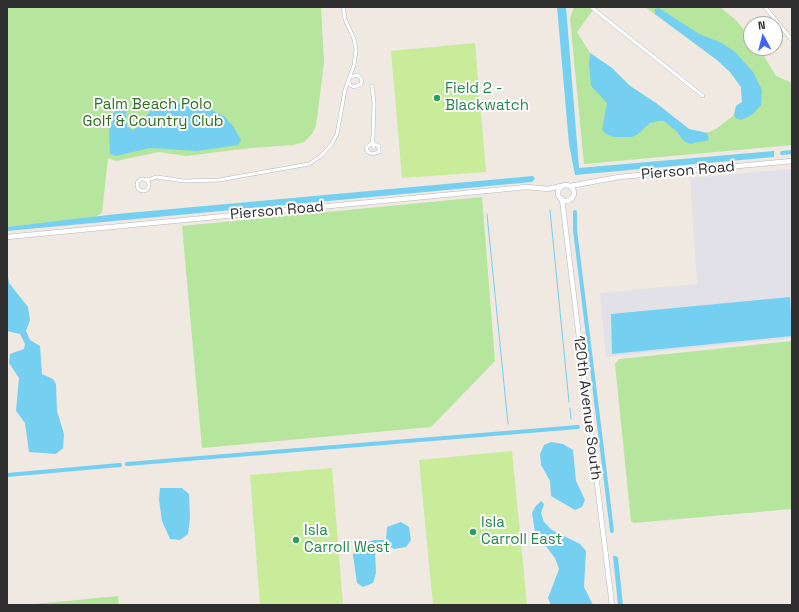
<!DOCTYPE html>
<style>
body{margin:0}
#map{position:relative;width:799px;height:612px;overflow:hidden;background:#efe9e1;font-family:"Space Grotesk",sans-serif}
canvas{display:block}
.frame{position:absolute;inset:0;border:8px solid #2e2e2e;pointer-events:none}
.north{position:absolute;left:743px;top:16px;width:40px;height:40px;box-sizing:border-box;background:#fff;border:1px solid #ababab;border-radius:50%;rotate:353deg;font-size:11px;font-weight:700;line-height:16px;text-align:center;color:#2e2e2e}
.north::after{content:'';display:block;margin:auto;width:14px;height:18px;background:#4264fb;clip-path:polygon(50% 0,100% 100%,50% 72%,0 100%)}
</style>
<div id="map">
<canvas width="799" height="612"></canvas>
<div class="frame"></div>
<div class="north">N</div>
</div>
<script>
const ctx = document.querySelector('canvas').getContext('2d');
ctx.lineJoin = 'round';
function fill(path, color) { ctx.fillStyle = color; ctx.fill(path, 'evenodd'); }
const shape = rows => new Path2D(rows.map(r => 'M' + r).join(''));
function trace(path, color, width, dash) { ctx.strokeStyle = color; ctx.lineWidth = width; ctx.lineCap = dash ? 'butt' : 'round'; ctx.setLineDash(dash || []); ctx.stroke(path); }
function write(font, color, halo, rows, align = 'center') {
  ctx.font = font + ' "Space Grotesk",sans-serif'; ctx.lineWidth = 4; ctx.setLineDash([]); ctx.textBaseline = 'middle'; ctx.strokeStyle = halo; ctx.fillStyle = color; for (const [text, x, y, turn = 0] of rows) {
    ctx.save(); ctx.translate(x, y); ctx.rotate((+turn || 0) * Math.PI / 180); ctx.textAlign = isNaN(turn) ? turn : align; if (halo) ctx.strokeText(text, 0, 0); ctx.fillText(text, 0, 0); ctx.restore();
  }
}
fill(shape([
 [792,169,792,338,606,357,600,293,697,284,690,178]
]), '#e3e1e8');
fill(shape([
 [7,7,321,7,324,62,316,126,312,134,304,142,293,145,251,148,186,156,159,152,116,161,108,158,102,213,93,218,7,227],
 [574,7,595,7,577,32,590,53,612,68,630,86,656,103,689,129,707,133,716,129,734,115,736,106,742,102,741,87,730,72,717,60,645,7,720,7,737,21,751,39,751,48,759,48,761,51,776,76,792,83,792,145,584,164,570,18],
 [482,197,495,361,431,427,202,448,182,226],
 [792,341,792,509,634,523,631,521,615,364,619,359],
 [118,596,119,605,25,605]
]), '#b6e59e');
fill(shape([
 [475,43,486,172,402,178,391,51],
 [512,451,527,605,433,605,419,460],
 [332,468,343,605,260,605,250,475]
]), '#c9ec9a');
fill(shape([
 [557,7,566,7,579,168,774,151,774,157,575,175,569,144],
 [659,8,699,34,722,43,735,52,753,72,762,90,761,105,753,114,741,120,736,118,734,115,736,106,742,102,741,87,730,72,717,60,655,14,655,9],
 [590,53,612,68,630,86,656,103,689,129,707,133,709,140,690,144,684,141,675,130,664,121,659,121,650,123,638,134,632,137,613,137,606,134,602,130,607,103,591,86,589,64],
 [160,103,198,105,208,108,225,117,233,126,241,140,238,145,197,151,150,148,116,156,110,154,109,131,113,114,117,109,122,107,126,110,127,127,133,130,141,125,153,106],
 [533,176,535,179,532,182,7,231,7,227,117,214],
 [7,270,9,283,28,307,30,320,26,331,30,340,40,346,42,374,53,379,56,384,57,411,64,434,63,448,56,454,29,452,25,423,16,411,19,378,9,363,10,354,24,349,25,344,20,334,7,331],
 [790,297,792,336,612,354,611,314],
 [551,442,563,444,573,450,576,481,585,500,582,507,575,510,551,496,550,481,541,465,540,454,544,445],
 [160,488,182,488,189,494,190,518,188,534,180,540,170,539,162,521,159,500],
 [541,501,544,504,541,513,544,522,552,530,580,544,586,551,584,587,593,605,551,605,548,598,559,569,555,558,535,532,532,513,535,507],
 [401,522,409,527,411,540,406,547,394,549,385,543,377,544,375,550,376,573,373,583,363,587,357,583,353,555,357,545,374,540,386,540,387,527],
 [613,556,616,556,618,558,623,605,618,605]
]), '#75cff0');
trace(shape([
 [550,210,569,402],
 [487,214,508,424],
 [570,408,571,419]
]), '#75cff0', 1);
trace(shape([
 [782,153,792,152],
 [575,212,575,230,612,531],
 [127,464,578,427],
 [7,475,120,465]
]), '#75cff0', 4);
const street = shape([
 [591,7,703,96],
 [765,7,792,40],
 [349,81,350,85,354,87,361,84,362,80,358,75,350,77],
 [372,86,374,103,373,136,372,143,366,148,368,152,372,154,379,152,379,146,372,143,374,148],
 '137 185a6 6 0 1 1 12 0a6 6 0 1 1-12 0Z',
 [147,180,157,177,184,181,219,180,309,164,321,156,331,145,337,134,345,90,354,65,356,50,354,39,345,19,343,7]
]);
const secondary = shape([
 '558 193a8 8 0 1 1 16 0a8 8 0 1 1-16 0Z',
 [570,186,619,177,792,161],
 [562,199,612,605],
 [7,237,527,187,548,189,561,186]
]);
trace(street, '#b4b7c1', 4);
trace(secondary, '#b4b7c1', 5.5);
trace(street, '#fff', 3);
trace(secondary, '#fff', 4.5);
for (const [x, y, r, color] of [
 [437,98,4,"#2e9e5b"],
 [473,532,4,"#2e9e5b"],
 [296,540,4,"#2e9e5b"]
]) { const dot = new Path2D(); dot.arc(x, y, r, 0, 2 * Math.PI); ctx.fillStyle = color; ctx.fill(dot); trace(dot, '#fff', 1.5); }
write('15px', '#27864d', '#fff', [
 ["Field 2 -",445,89],
 ["Blackwatch",445,106],
 ["Isla",481,523],
 ["Carroll East",481,540],
 ["Isla",304,531],
 ["Carroll West",304,548]
], 'left');
write('15px', '#2c6e1b', '#fff', [
 ["Palm Beach Polo",153,105],
 ["Golf & Country Club",153,122]
]);
write('15px', '#2e2e2e', '#fff', [
 ["Pierson Road",688,171,-5],
 ["Pierson Road",277,211,-5],
 ["120th Avenue South",587,408,83]
]);
</script>
